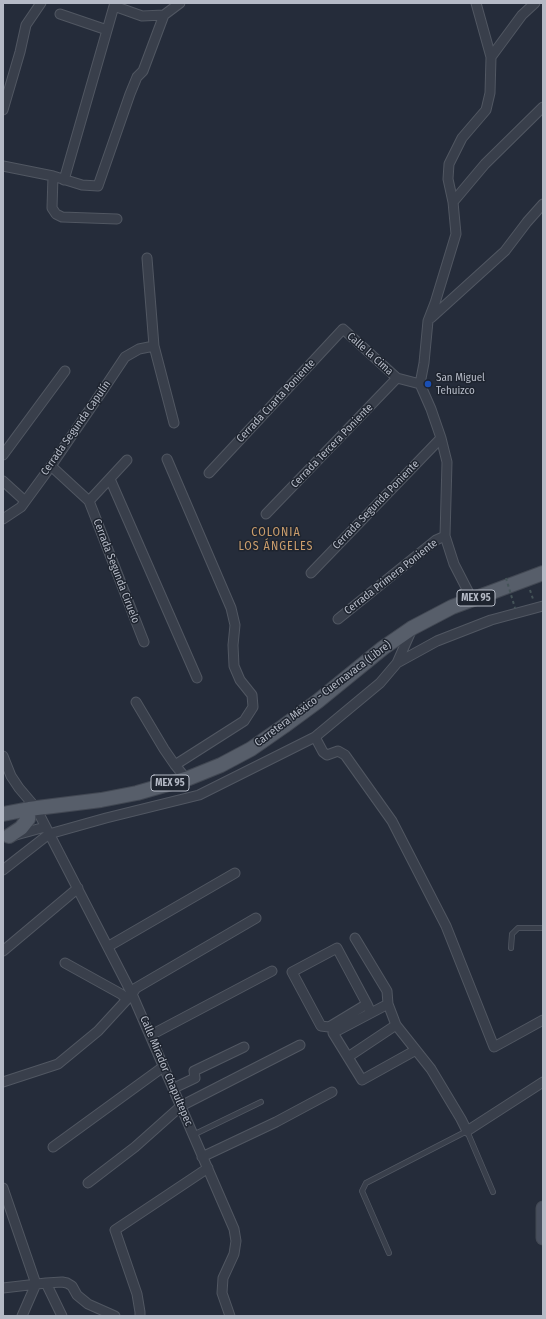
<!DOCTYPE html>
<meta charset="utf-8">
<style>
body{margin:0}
#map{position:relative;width:546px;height:1319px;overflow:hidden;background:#252c3a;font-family:"Fira Sans Condensed",sans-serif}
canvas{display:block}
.frame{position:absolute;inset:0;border:4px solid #b5bac6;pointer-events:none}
</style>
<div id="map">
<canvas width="546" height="1319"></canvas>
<div class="frame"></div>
</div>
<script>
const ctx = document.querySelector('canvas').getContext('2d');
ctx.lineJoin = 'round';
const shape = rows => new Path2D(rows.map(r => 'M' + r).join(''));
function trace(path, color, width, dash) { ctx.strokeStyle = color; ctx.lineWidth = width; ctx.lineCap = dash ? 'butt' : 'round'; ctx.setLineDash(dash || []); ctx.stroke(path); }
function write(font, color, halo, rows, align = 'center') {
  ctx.font = font + ' "Fira Sans Condensed",sans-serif'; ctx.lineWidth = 3; ctx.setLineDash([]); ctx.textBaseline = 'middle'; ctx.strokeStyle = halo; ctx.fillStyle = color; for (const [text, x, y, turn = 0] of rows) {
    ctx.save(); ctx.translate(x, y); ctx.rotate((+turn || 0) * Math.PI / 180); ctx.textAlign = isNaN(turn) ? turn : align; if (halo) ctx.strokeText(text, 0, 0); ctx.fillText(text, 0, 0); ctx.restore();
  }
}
const service = shape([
 [511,948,512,934,518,928,543,928],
 [193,1135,261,1102],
 [389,1253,362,1191,366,1183,467,1131,493,1192]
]);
const minor = shape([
 [60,14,107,30],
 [491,57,522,15,535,3],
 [3,110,20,52,26,25,41,3],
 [3,166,53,176,82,185,98,186,130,94,137,77,143,71,164,15],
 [53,176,52,208,56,214,62,217,117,219],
 [64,180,114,6,142,16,164,15,180,3],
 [453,202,485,164,543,107],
 [147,258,154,346,174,423],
 [431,318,505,251,527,222,543,204],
 [420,384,424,363,428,321,435,303,456,234,453,202,448,179,449,164,462,138,486,110,490,93,491,57,476,3],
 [420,384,431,409,441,438,447,462,445,536,454,564,472,599],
 [3,455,65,371],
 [167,459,231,608,235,625,233,645,234,666,240,680,252,695,253,707,244,721,175,765,184,776,189,778],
 [51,466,89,501,144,642],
 [209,473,343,329,397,378,420,384],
 [110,479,197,678],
 [3,481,25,501],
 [89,501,127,460],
 [266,514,397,378],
 [3,519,21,507,51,466,103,390,125,357,139,349,154,346],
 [311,573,441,438],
 [338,619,436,540,445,536],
 [397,663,437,641,491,620,543,606],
 [136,702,164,749,175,765],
 [315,737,323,752,327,755,338,751,345,755,392,821,446,926,494,1047,543,1020],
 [3,756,11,776,19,788,36,808,132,994,234,1229,236,1241,234,1254,223,1278,222,1293,230,1316],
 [16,835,45,827],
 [3,870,49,834,106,818,199,795,315,737,380,683,397,663,412,629],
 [355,938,387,991,388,1004,396,1025,431,1069,461,1119,467,1131,543,1082],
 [109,946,235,873],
 [3,951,78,888],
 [65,963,121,994,127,999],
 [367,1004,329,1027,321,1026,292,972,337,948,367,1004,371,1013],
 [388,1004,333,1033,362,1080,416,1050],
 [151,1035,272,971],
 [348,1057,396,1025],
 [3,1082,58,1064,98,1031,132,994,136,988,256,918],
 [174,1088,195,1078,194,1071,244,1047],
 [53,1147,163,1067],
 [202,1157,276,1122,332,1092],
 [88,1183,135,1147,181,1106,300,1045],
 [3,1188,36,1284,22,1316],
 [46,1283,62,1316],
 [3,1288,46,1283,62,1282,67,1283,72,1286,77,1295,88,1304,115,1316],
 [140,1316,140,1312,137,1294,115,1230,208,1168]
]);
const secondary = shape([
 [543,1208,543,1238]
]);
const primary = shape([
 [3,814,29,809,101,800,137,793,189,778,221,765,251,749,284,726,318,701,383,648,412,628,452,607,543,573],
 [9,836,21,828,28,819,29,809]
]);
trace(service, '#515762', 6);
trace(minor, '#515762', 11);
trace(secondary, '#424853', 15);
trace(primary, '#424853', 16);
trace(shape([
 [530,590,533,599]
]), '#455458', 2, [3, 3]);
trace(service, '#393f4b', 4.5);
trace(minor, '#393f4b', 9);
trace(secondary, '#474e5d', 13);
trace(primary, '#575e6a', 14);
trace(shape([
 [506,578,515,608]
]), '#455458', 2, [3, 3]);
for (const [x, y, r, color] of [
 [428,384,4,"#1a4fb4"]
]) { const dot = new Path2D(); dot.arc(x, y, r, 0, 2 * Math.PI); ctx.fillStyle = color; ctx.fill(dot); trace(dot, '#1e242f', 1.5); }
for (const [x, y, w] of [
 [476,598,38],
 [170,783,38]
]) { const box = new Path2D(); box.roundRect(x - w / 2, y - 8, w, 16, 3); ctx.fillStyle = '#1e242f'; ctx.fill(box); trace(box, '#b5bac6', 1); }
write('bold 10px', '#b5bac6', null, [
 ["MEX 95",476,598],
 ["MEX 95",170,783]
]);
write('11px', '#b5bac6', '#1e242f', [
 ["Calle la Cima",370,354,42],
 ["Cerrada Cuarta Poniente",276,401,-47],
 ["Cerrada Segunda Capulín",76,428,-55],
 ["Cerrada Tercera Poniente",332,446,-46],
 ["Cerrada Segunda Poniente",376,505,-46],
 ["Cerrada Segunda Ciruelo",116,571,69],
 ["Cerrada Primera Poniente",391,577,-38],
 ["Carretera México - Cuernavaca (Libre)",323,694,-37],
 ["Calle Mirador Chapultepec",166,1071,67]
]);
write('11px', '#b5bac6', '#1e242f', [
 ["San Miguel",436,378],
 ["Tehuizco",436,391]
], 'left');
ctx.letterSpacing = '1px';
write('12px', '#ca9d6c', '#1e242f', [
 ["COLONIA",276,533],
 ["LOS ÁNGELES",276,547]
]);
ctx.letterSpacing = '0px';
</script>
